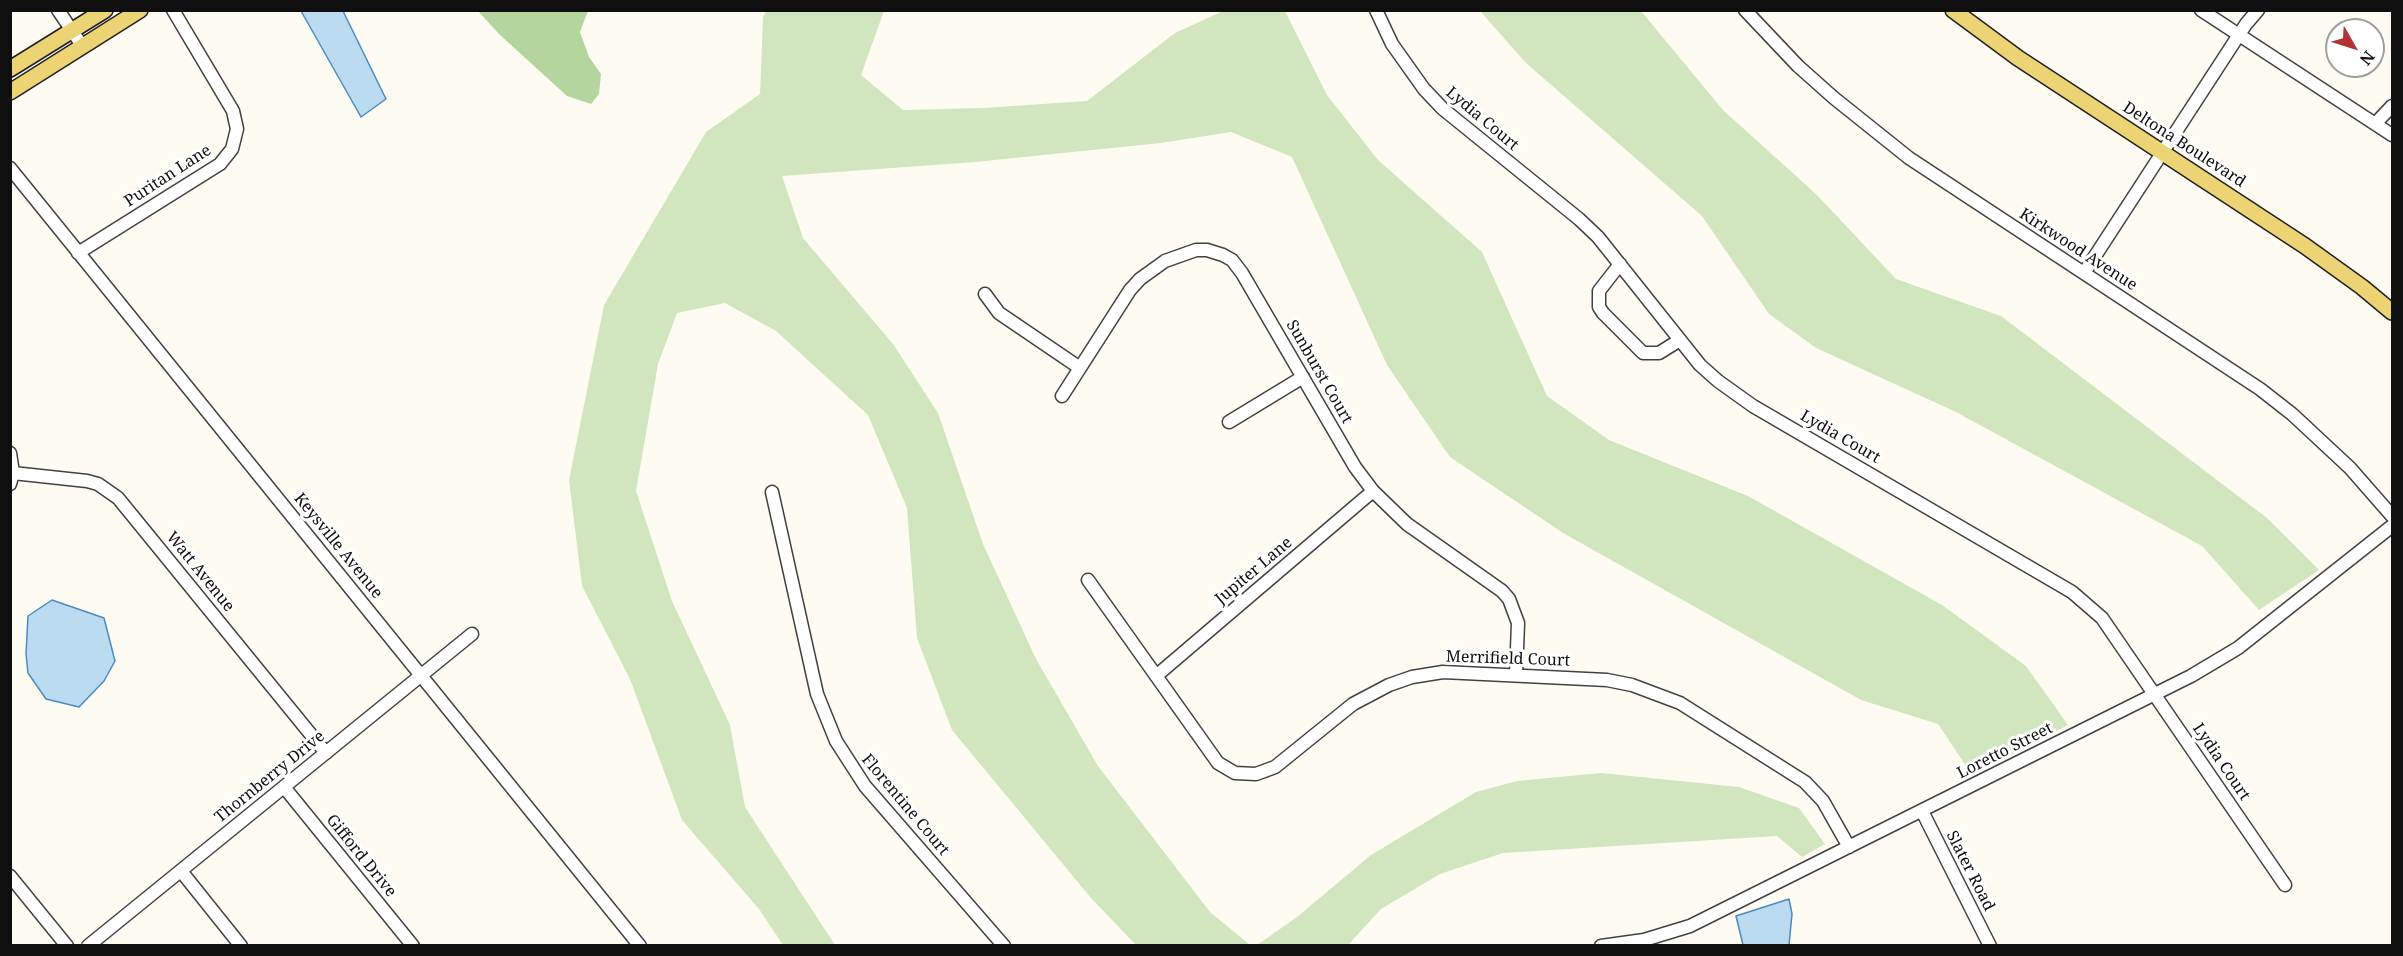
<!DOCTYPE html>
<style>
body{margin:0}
#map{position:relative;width:2403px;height:956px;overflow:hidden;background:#fefcf2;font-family:"Noto Serif",serif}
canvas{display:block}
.frame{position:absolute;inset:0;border:12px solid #0f0f0f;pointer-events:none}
.north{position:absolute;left:2325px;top:18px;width:60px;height:60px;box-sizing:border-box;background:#fff;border:2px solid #9f9f9f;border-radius:50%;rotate:129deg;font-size:16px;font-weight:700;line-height:24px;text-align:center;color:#0f0f0f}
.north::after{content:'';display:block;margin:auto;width:21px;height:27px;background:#b33334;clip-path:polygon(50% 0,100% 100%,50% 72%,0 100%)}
</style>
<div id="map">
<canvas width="2403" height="956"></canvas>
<div class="frame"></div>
<div class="north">N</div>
</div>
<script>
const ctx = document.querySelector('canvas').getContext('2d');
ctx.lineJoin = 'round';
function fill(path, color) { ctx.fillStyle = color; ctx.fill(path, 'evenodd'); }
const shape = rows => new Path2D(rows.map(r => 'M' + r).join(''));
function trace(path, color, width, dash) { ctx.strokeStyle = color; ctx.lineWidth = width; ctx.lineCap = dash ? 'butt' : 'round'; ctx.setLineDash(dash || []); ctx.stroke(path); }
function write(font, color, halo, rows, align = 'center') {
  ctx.font = font + ' "Noto Serif",serif'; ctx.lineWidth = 6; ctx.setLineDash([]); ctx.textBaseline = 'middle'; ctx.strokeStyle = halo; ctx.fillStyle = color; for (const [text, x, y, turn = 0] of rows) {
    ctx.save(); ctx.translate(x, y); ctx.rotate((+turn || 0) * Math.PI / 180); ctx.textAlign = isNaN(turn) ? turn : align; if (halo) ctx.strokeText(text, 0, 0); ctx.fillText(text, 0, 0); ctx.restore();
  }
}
fill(shape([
 [766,11,884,11,861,75,903,110,983,108,1087,101,1175,33,1223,11,1285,11,1327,95,1378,160,1482,252,1547,396,1609,440,1748,496,1942,605,2026,666,2068,725,1972,775,1938,724,1861,700,1563,533,1450,457,1387,365,1292,157,1231,132,1161,143,975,162,782,176,803,238,893,344,938,413,983,544,1036,659,1098,766,1210,912,1250,945,1136,945,1091,898,952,730,917,638,907,508,868,415,776,331,725,303,677,313,658,364,636,491,672,601,730,725,745,807,835,945,783,945,759,909,682,820,630,679,582,586,569,480,604,305,706,132,760,94,763,17],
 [1480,11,1641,11,1723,110,1816,194,1896,279,2001,316,2267,518,2319,570,2259,610,2202,546,1956,412,1816,348,1769,314,1702,216,1526,63],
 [1601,773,1739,787,1799,808,1825,844,1802,857,1777,836,1503,853,1440,874,1381,909,1348,945,1257,945,1297,917,1371,855,1476,792,1517,781]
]), '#d1e6be');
fill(shape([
 [478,11,588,11,580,32,589,57,601,74,599,94,591,104,567,96,499,34]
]), '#b5d59f');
const water = shape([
 [301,11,343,11,386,99,361,117,301,11],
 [52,600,104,618,115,661,104,681,79,707,46,699,28,673,26,654,28,616,52,600],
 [1789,899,1792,914,1789,945,1743,945,1736,916,1789,899]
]);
fill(water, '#bbdbf1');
trace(water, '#498cc1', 1.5);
const minor = shape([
 [58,10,83,47],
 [1376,10,1392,44,1424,89,1443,109,1579,219,1598,237,1700,365,1718,381,1753,406,2072,592,2102,618,2285,885],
 [1745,10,1798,66,1834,98,1909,158,2260,389,2292,414,2350,468,2392,516],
 [2201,10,2392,135],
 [2375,124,2392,106],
 [10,168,640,946],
 [78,253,220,164,232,149,237,129,233,111,173,10],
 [1620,264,1599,291,1599,307,1603,313,1643,353,1659,353,1680,340],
 [2084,273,2246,24,2258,10],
 [985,294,999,313,1080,368],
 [1062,396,1130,290,1140,279,1165,261,1196,250,1207,250,1223,255,1232,260,1242,273,1355,467,1373,491,1407,524,1502,591,1509,599,1518,623,1516,675],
 [1229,422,1303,377],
 [10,453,13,473,10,484],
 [13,473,87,481,98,484,118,498,326,753],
 [772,492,817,694,836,741,865,786,1004,946],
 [1088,580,1218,763,1235,773,1256,774,1275,767,1353,704,1389,685,1412,677,1443,672,1607,680,1632,685,1680,703,1805,782,1823,801,1849,847],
 [1156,676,1373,491],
 [284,787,413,946],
 [1922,811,1990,946],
 [181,871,241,946],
 [10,876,67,946],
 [88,946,472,634],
 [1601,946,1644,940,1690,926,2191,676,2238,648,2392,526]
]);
const major = shape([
 [1953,10,2018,58,2305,246,2362,287,2392,312],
 [10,69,105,10],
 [10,92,140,10]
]);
trace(minor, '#424242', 15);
trace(major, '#202020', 18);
trace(minor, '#fff', 12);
trace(major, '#ecd474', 15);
write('16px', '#0f0f0f', '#fff', [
 ["Lydia Court",1482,119,40],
 ["Deltona Boulevard",2184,145,33],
 ["Puritan Lane",168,176,-33],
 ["Kirkwood Avenue",2078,250,33],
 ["Sunburst Court",1319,372,60],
 ["Lydia Court",1840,437,30],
 ["Keysville Avenue",338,546,51],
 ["Jupiter Lane",1254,571,-40],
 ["Watt Avenue",200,572,51],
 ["Merrifield Court",1508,659,2],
 ["Loretto Street",2005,751,-27],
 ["Lydia Court",2221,762,56],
 ["Thornberry Drive",270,777,-39],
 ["Florentine Court",905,805,50],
 ["Gifford Drive",361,856,51],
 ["Slater Road",1970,871,63]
]);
</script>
